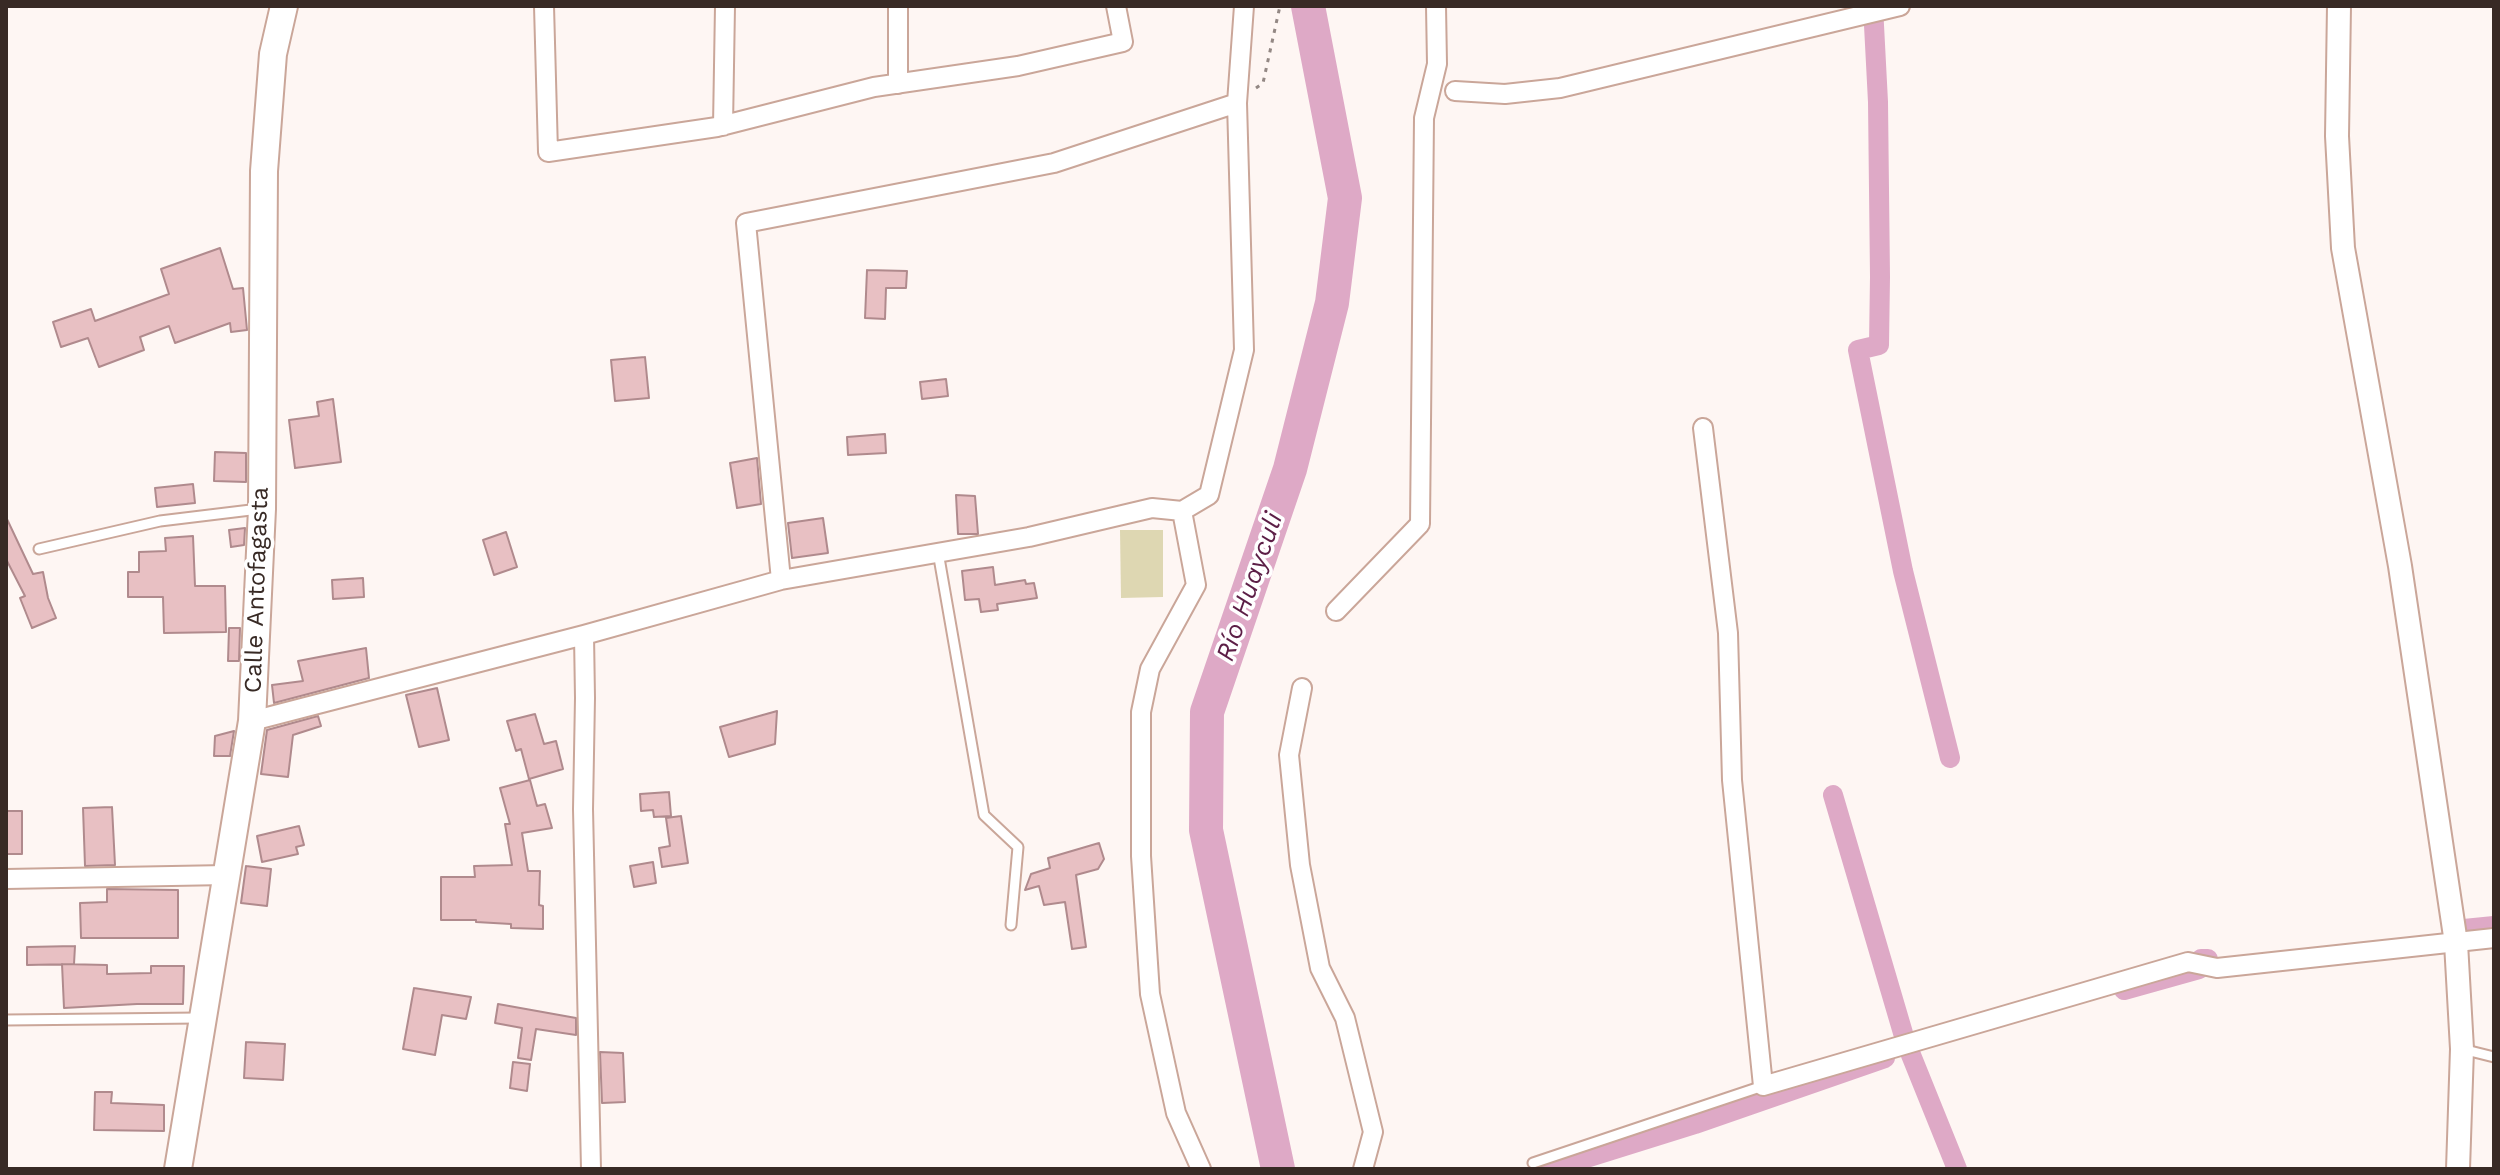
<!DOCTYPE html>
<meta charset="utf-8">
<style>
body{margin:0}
#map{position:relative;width:2500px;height:1175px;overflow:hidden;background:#fef6f3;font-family:"Work Sans",sans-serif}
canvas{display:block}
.frame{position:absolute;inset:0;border:8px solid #382a25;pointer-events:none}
</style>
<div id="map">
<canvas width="2500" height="1175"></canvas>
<div class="frame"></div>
</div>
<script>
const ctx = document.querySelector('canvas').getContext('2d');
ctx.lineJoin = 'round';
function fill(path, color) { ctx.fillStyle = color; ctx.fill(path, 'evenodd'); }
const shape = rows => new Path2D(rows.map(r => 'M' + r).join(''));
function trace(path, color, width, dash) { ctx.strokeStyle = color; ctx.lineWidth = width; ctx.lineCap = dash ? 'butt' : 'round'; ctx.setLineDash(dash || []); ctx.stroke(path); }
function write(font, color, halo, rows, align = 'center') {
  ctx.font = font + ' "Work Sans",sans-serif'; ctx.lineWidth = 7; ctx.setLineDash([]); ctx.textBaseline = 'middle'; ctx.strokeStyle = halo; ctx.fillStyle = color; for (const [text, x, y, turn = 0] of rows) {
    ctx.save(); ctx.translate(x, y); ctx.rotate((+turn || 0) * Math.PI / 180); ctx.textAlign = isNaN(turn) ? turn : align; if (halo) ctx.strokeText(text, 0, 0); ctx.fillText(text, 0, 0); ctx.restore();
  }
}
fill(shape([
 [1120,530,1163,530,1163,597,1121,598]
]), '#ded7b2');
trace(shape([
 [1873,6,1878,102,1880,277,1879,345,1858,350,1903,571,1950,758],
 [1833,795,1903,1033],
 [2464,929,2494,926],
 [2124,990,2199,969,2201,959,2208,959],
 [1909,1050,1957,1169],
 [1551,1169,1695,1124,1885,1058]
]), '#dea9c6', 20);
trace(shape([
 [1278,1169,1206,830,1207,712,1290,469,1332,303,1345,198,1308,6]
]), '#dea9c6', 34);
const building = shape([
 [220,248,233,289,243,288,247,330,231,332,230,323,175,343,169,326,140,337,144,350,99,367,88,338,61,347,53,322,91,309,95,321,169,294,161,269,220,248],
 [867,270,907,271,906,288,886,288,885,319,865,318,867,270],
 [645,357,649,398,615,401,611,360,645,357],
 [946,379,948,396,922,399,920,382,946,379],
 [333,399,341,462,295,468,289,420,319,416,317,402,333,399],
 [885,434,886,453,848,455,847,437,885,434],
 [215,452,246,453,246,482,214,481,215,452],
 [757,458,761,504,737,508,730,463,757,458],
 [193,484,195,503,157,507,155,488,193,484],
 [956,495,975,496,978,534,958,534,956,495],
 [6,517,33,574,43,572,48,598,56,618,32,628,20,598,25,596,6,559,6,517],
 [823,518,828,553,792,558,788,523,823,518],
 [245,528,244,545,231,547,229,530,245,528],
 [506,532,517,567,494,575,483,540,506,532],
 [193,536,195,586,225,586,226,632,164,633,163,597,128,597,128,572,139,572,139,552,166,551,165,538,193,536],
 [993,567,995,585,1025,580,1026,584,1034,583,1037,598,997,604,998,610,981,612,979,599,965,600,962,571,993,567],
 [363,578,364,597,333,599,332,580,363,578],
 [229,628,240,628,239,661,228,661,229,628],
 [366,648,369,678,274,703,272,685,303,681,298,661,366,648],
 [437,688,449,740,419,747,406,695,437,688],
 [777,711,775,744,729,757,720,727,777,711],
 [535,714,544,744,556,741,563,769,529,779,521,749,516,751,507,721,535,714],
 [318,716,321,726,293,735,288,777,261,774,267,730,318,716],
 [234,731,230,756,214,756,215,736,234,731],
 [530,780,537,806,545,804,552,828,522,833,528,871,540,871,539,905,543,906,543,929,511,928,511,924,476,922,476,920,441,920,441,877,475,877,474,866,512,865,505,824,510,824,500,788,530,780],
 [669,792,671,816,654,817,653,810,641,811,640,794,669,792],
 [112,807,115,865,85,866,83,808,112,807],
 [6,811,22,811,22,854,6,854,6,811],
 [681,816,688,863,662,867,659,848,670,846,666,818,681,816],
 [299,826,304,845,296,847,298,854,262,862,257,836,299,826],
 [1099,843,1104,859,1098,869,1076,875,1086,947,1072,949,1065,902,1044,905,1039,886,1025,890,1031,874,1050,868,1048,858,1099,843],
 [653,862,656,883,634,887,630,866,653,862],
 [246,866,271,869,267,906,241,903,246,866],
 [107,889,178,890,178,938,81,938,80,903,107,902,107,889],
 [75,946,74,964,27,965,27,947,75,946],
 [62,964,107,965,107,974,151,973,151,966,184,966,183,1004,137,1004,64,1008,62,964],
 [414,988,471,997,466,1019,442,1015,435,1055,403,1049,414,988],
 [498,1004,576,1018,576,1035,536,1029,531,1060,518,1058,522,1028,495,1023,498,1004],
 [246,1042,285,1044,283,1080,244,1078,246,1042],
 [600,1052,623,1053,625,1102,602,1103,600,1052],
 [513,1062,530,1064,527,1091,510,1088,513,1062],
 [95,1092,112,1092,111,1103,164,1105,164,1131,94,1130,95,1092]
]);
fill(building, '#e8c0c3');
trace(building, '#b08a8d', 2);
const service = shape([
 [39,549,160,521,259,509],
 [938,552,984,815,1018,847,1011,925],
 [6,1020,199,1018],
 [2462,1049,2494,1057],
 [1533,1163,1763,1086]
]);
const minor = shape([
 [544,6,548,152,717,127,874,87,1018,66,1123,42,1116,6],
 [898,84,898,6],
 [1455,91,1505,94,1560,88,1900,6],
 [723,126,725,6],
 [1703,428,1728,633,1732,780,1763,1086,2188,962,2217,968,2494,938],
 [1182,511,1209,495,1244,350,1237,103,1244,6],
 [781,580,746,223,1054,163,1237,103],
 [1336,611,1420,524,1424,118,1437,64,1436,6],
 [584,635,585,698,583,809,591,1169],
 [1302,688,1289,755,1300,865,1320,968,1345,1018,1373,1132,1363,1169],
 [252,721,584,635,781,580,1029,537,1152,508,1182,511,1196,585,1150,669,1141,712,1141,856,1150,994,1176,1113,1201,1169],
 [6,879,227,875]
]);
const tertiary = shape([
 [2339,6,2337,136,2343,248,2400,566,2456,943,2462,1049,2458,1169]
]);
const secondary = shape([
 [178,1169,252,721,262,509,264,171,273,54,284,6]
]);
trace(service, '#caa699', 13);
trace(minor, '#caa699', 22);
trace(tertiary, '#caa699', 26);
trace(secondary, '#caa699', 30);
trace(shape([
 [1256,88,1263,83,1280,6]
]), '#938884', 3, [4, 6]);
trace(service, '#fff', 9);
trace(minor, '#fff', 18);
trace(tertiary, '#fff', 22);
trace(secondary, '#fff', 26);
write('24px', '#382a25', '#fff', [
 ["Calle Antofagasta",257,590,-88]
]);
write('italic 26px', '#5c1e46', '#fff', [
 ["Río Huayculi",1250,587,-71]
]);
</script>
